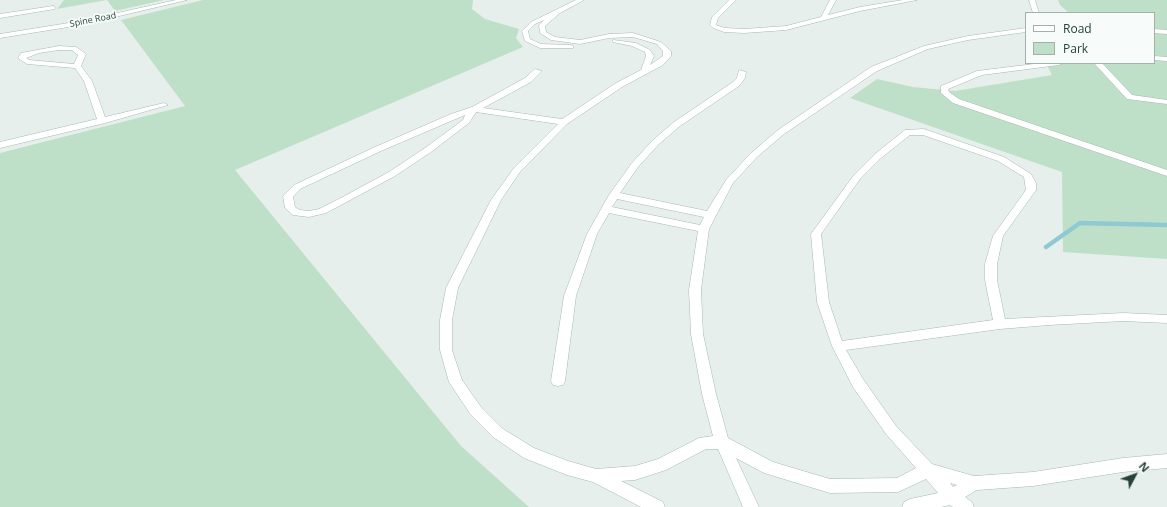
<!DOCTYPE html>
<style>
body{margin:0}
#map{position:relative;width:1167px;height:507px;overflow:hidden;background:#e6efeb;font-family:"Open Sans",sans-serif}
canvas{display:block}
.legend{position:absolute;left:1025px;top:12px;width:130px;height:52px;box-sizing:border-box;background:#f7fbf9;border:1px solid #a3b1ad;margin:0;padding:5px 7px;list-style:none;font-size:12px;color:#24423a}
.legend li{display:flex;align-items:center;gap:8px;height:20px}
.legend b{width:20px;border:1px solid #a3b1ad}
.north{position:absolute;left:1115px;top:455px;width:40px;height:40px;-webkit-text-stroke:3px #f7fbf9;paint-order:stroke;rotate:49deg;font-size:11px;font-weight:700;line-height:16px;text-align:center;color:#24423a}
.north::after{content:'';display:block;margin:auto;width:14px;height:18px;background:#24423a;clip-path:polygon(50% 0,100% 100%,50% 72%,0 100%)}
</style>
<div id="map">
<canvas width="1167" height="507"></canvas>
<ul class="legend">
<li><b style="height:5px;background:#fff"></b>Road</li>
<li><b style="height:11px;background:#bfe0c8"></b>Park</li>
</ul>
<div class="north">N</div>
</div>
<script>
const ctx = document.querySelector('canvas').getContext('2d');
ctx.lineJoin = 'round';
function fill(path, color) { ctx.fillStyle = color; ctx.fill(path, 'evenodd'); }
const shape = rows => new Path2D(rows.map(r => 'M' + r).join(''));
function trace(path, color, width, dash) { ctx.strokeStyle = color; ctx.lineWidth = width; ctx.lineCap = dash ? 'butt' : 'round'; ctx.setLineDash(dash || []); ctx.stroke(path); }
function write(font, color, halo, rows, align = 'center') {
  ctx.font = font + ' "Open Sans",sans-serif'; ctx.lineWidth = 3.5; ctx.setLineDash([]); ctx.textBaseline = 'middle'; ctx.strokeStyle = halo; ctx.fillStyle = color; for (const [text, x, y, turn = 0] of rows) {
    ctx.save(); ctx.translate(x, y); ctx.rotate((+turn || 0) * Math.PI / 180); ctx.textAlign = isNaN(turn) ? turn : align; if (halo) ctx.strokeText(text, 0, 0); ctx.fillText(text, 0, 0); ctx.restore();
  }
}
fill(shape([
 [64,0,164,0,115,11,107,0,57,9],
 [203,0,473,0,472,9,485,19,519,29,516,38,523,47,235,170,461,446,529,507,0,507,0,153,185,106,121,20],
 [1058,0,1167,0,1167,259,1063,252,1062,172,850,98,877,79,913,87,955,91,1052,75,1046,63,1154,63,1154,13,1069,13,1060,5]
]), '#bfe0c8');
trace(shape([
 [1046,247,1080,223,1167,225]
]), '#8ec9d4', 4.5);
const street = shape([
 [176,0,187,0,81,25,0,38,0,34,81,21,176,0],
 [576,0,584,0,560,13,545,26,546,32,555,37,580,40,609,34,633,33,661,42,671,51,671,56,663,65,622,87,567,124,520,172,501,200,458,288,452,320,452,350,462,380,481,407,503,429,534,448,568,461,596,469,635,466,658,459,699,438,713,436,702,394,691,334,689,290,698,231,609,213,597,234,576,296,565,381,563,385,558,386,553,385,551,381,564,296,587,234,609,195,632,163,653,140,674,122,733,82,737,78,739,70,746,72,745,78,739,86,680,126,659,144,638,167,620,193,707,211,726,180,751,153,778,130,871,67,924,46,968,36,1026,28,1026,32,968,40,928,49,877,71,784,134,757,157,733,183,709,229,701,290,703,334,716,394,728,438,773,462,830,479,897,478,916,468,886,434,853,387,832,346,817,302,811,234,854,175,875,154,905,130,924,129,1004,157,1031,174,1036,183,1036,190,1003,236,997,264,997,280,1005,319,1123,313,1167,315,1167,323,1123,321,1049,325,1000,329,846,350,863,379,896,426,932,464,974,476,1033,472,1123,458,1167,454,1167,468,1123,472,1033,486,977,490,965,497,972,502,974,507,953,507,950,505,941,507,902,507,904,502,910,499,938,493,926,479,898,492,830,493,764,473,736,458,759,507,743,507,718,449,706,449,666,470,635,480,621,481,663,502,665,507,641,507,593,482,567,475,524,458,493,437,471,415,449,382,440,350,440,320,446,288,491,200,514,168,558,124,476,112,469,123,431,152,395,176,326,213,309,217,293,215,285,208,283,196,294,185,375,147,451,114,472,107,525,78,535,69,542,71,531,82,483,108,562,119,616,83,641,70,646,56,645,52,632,46,613,42,613,40,636,43,650,50,654,56,650,65,663,56,663,51,657,44,633,37,609,38,580,44,551,40,540,33,539,25,544,20,535,24,528,31,530,39,541,44,571,45,573,46,573,48,540,48,525,41,522,31,531,22,576,0],
 [465,115,463,120,425,148,389,172,337,200,319,209,309,211,300,210,295,207,293,197,300,189,381,151,465,115],
 [910,135,923,135,998,161,1024,177,1026,190,993,236,985,264,985,280,993,320,842,341,829,302,821,234,860,179,881,158,910,135],
 [617,199,704,217,700,225,612,207,617,199],
 [950,483,957,485,953,487,950,483],
 [729,0,736,0,718,18,716,25,725,28,744,29,786,26,821,17,830,0,836,0,828,15,860,7,903,0,917,0,860,11,786,30,744,33,724,32,713,28,710,25,712,17,729,0],
 [1029,0,1035,0,1039,13,1033,13,1029,0],
 [53,6,56,8,55,9,0,18,0,14,53,6],
 [1154,29,1167,30,1167,34,1154,33,1154,29],
 [59,46,76,47,86,54,81,66,92,81,105,117,164,103,168,105,105,123,0,148,0,142,97,119,84,81,75,68,27,64,18,58,21,53,59,46],
 [59,50,72,50,78,55,74,64,29,60,26,58,39,53,59,50],
 [1154,56,1167,57,1167,61,1154,60,1154,56],
 [1042,63,1063,63,1059,65,982,75,948,89,949,92,959,99,1167,170,1167,176,953,103,941,93,941,86,977,71,1042,63],
 [1094,63,1102,63,1132,95,1167,100,1167,104,1127,99,1094,63]
]);
trace(street, '#a8b8b2', 1);
fill(street, '#fff');
write('9px', '#24423a', '#f7fbf9', [
 ["Spine Road",93,20,-11]
]);
</script>
